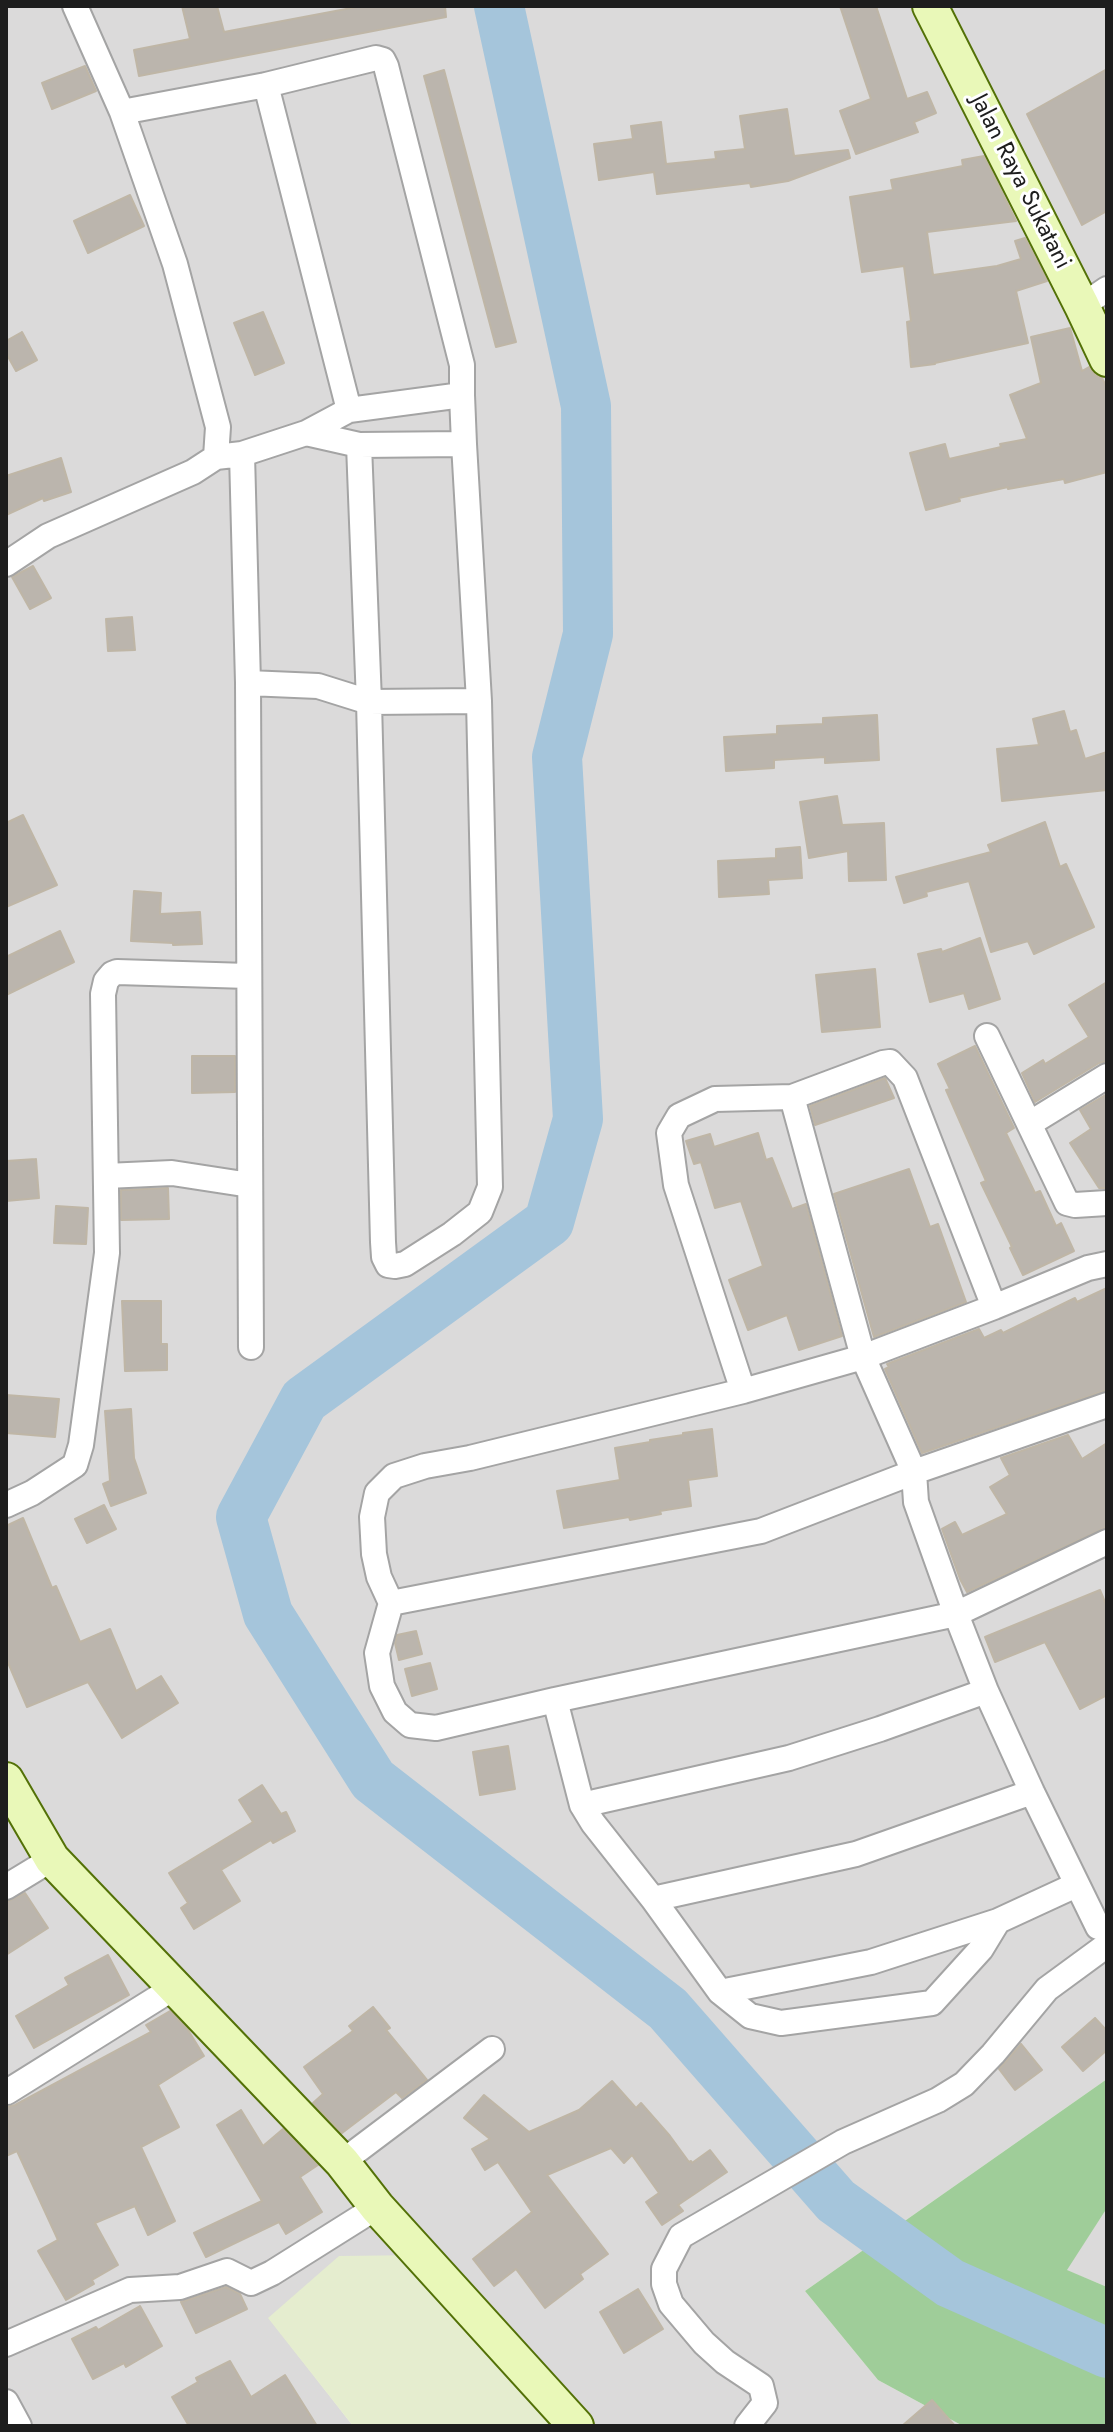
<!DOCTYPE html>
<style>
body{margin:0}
#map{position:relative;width:1113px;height:2432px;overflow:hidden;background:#eeece3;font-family:Jost,sans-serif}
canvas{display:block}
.frame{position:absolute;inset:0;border:8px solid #1d1d1d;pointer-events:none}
</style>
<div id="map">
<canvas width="1113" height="2432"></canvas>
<div class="frame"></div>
</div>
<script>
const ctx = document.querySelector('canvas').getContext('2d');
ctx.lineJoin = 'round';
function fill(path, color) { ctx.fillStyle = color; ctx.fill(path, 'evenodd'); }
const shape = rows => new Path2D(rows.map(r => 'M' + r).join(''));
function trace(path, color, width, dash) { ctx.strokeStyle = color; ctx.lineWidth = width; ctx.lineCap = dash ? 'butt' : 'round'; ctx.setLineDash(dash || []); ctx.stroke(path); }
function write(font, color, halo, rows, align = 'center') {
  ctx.font = font + ' Jost,sans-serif'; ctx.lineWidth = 6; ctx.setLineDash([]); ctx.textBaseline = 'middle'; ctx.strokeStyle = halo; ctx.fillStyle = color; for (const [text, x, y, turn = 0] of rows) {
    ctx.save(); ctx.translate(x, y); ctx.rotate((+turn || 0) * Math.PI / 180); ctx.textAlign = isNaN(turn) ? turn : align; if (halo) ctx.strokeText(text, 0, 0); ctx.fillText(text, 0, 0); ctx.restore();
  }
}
fill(shape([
 [6,6,1107,6,1107,2079,805,2291,878,2380,963,2426,576,2426,269,2318,353,2426,6,2426],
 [1107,2208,1107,2287,1066,2270]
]), '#dbdada');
fill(shape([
 [423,2255,576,2426,353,2426,268,2318,339,2256]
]), '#e5edcf');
fill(shape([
 [1107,2079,1107,2208,1067,2270,1107,2287,1107,2426,963,2426,878,2380,805,2291]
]), '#9fcd99');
trace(shape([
 [499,6,586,406,588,634,557,757,578,1119,549,1222,304,1400,241,1517,268,1614,373,1780,668,2009,836,2201,950,2283,1107,2353]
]), '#a5c5db', 50);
const building = shape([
 [182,6,217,6,224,32,362,6,445,6,446,17,139,76,134,50,190,39,182,6],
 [840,6,876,6,907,99,927,92,936,113,914,122,918,132,856,154,840,111,871,99,840,6],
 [85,66,96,91,52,109,42,83,85,66],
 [1107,69,1107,211,1082,225,1027,114,1107,69],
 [444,70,516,342,496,347,424,76,444,70],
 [787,109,794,156,848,150,850,158,788,181,751,187,750,183,657,194,654,172,599,180,594,144,633,139,631,126,661,122,666,164,716,159,715,152,745,149,740,116,787,109],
 [984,156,1016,221,927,232,933,275,997,266,1021,259,1015,241,1025,238,1047,281,1016,291,1028,343,935,363,935,364,911,367,907,322,911,321,904,266,862,272,850,197,893,190,891,180,963,166,962,160,984,156],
 [130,195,144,226,88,253,74,221,130,195],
 [263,312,284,363,255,375,234,323,263,312],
 [1070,328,1082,371,1089,367,1095,375,1102,378,1107,388,1107,472,1065,483,1064,479,1008,489,1008,487,959,498,960,501,926,510,910,453,945,444,949,459,1001,447,1000,444,1027,439,1010,395,1041,383,1031,337,1070,328],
 [22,332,37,360,16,371,6,353,6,341,22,332],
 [61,458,71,492,44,501,43,498,6,515,6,476,61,458],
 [33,566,51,598,30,609,12,577,33,566],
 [132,617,135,650,108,651,106,619,132,617],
 [1064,711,1070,732,1076,730,1085,759,1107,752,1107,790,1002,801,997,749,1039,745,1033,719,1064,711],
 [877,715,879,760,825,763,825,757,774,760,774,768,726,771,724,737,777,734,777,726,823,724,823,718,877,715],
 [837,796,842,825,884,823,886,880,849,881,848,851,809,858,800,802,837,796],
 [23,815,57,885,6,907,6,823,23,815],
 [1045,822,1060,867,1066,864,1094,927,1034,954,1028,941,991,952,969,881,926,892,927,896,904,903,896,877,991,852,988,845,1045,822],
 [800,847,802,878,768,880,769,894,719,897,718,861,776,858,776,849,800,847],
 [134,891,161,893,160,914,200,912,202,944,173,945,173,943,131,941,134,891],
 [60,931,74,962,6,995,6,957,60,931],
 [980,938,1000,999,969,1009,964,993,930,1002,918,954,941,949,942,952,980,938],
 [875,969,880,1027,822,1032,816,975,875,969],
 [1107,982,1107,1061,1099,1063,1035,1102,1022,1073,1043,1060,1045,1064,1089,1037,1069,1005,1107,982],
 [975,1046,1014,1128,1006,1133,1035,1193,1040,1191,1056,1226,1061,1223,1074,1251,1023,1275,1010,1248,1012,1247,981,1183,986,1181,946,1090,950,1089,938,1064,975,1046],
 [192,1056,235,1056,235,1092,192,1093,192,1056],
 [885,1078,894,1098,815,1125,810,1106,885,1078],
 [1107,1094,1107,1188,1099,1188,1070,1143,1091,1129,1080,1110,1107,1094],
 [758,1133,766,1160,772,1158,792,1209,806,1204,842,1336,799,1350,787,1315,748,1330,729,1280,763,1266,741,1201,715,1208,701,1162,694,1164,686,1141,710,1134,714,1147,758,1133],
 [36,1159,39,1198,6,1201,6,1161,36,1159],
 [909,1169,930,1227,938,1224,966,1302,874,1337,834,1194,909,1169],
 [168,1188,169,1219,121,1220,121,1190,168,1188],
 [56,1206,88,1208,86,1244,54,1243,56,1206],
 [1107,1288,1107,1390,922,1453,885,1369,889,1367,887,1364,979,1329,984,1338,1001,1330,1003,1333,1075,1298,1077,1302,1107,1288],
 [122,1301,161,1301,161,1344,167,1344,167,1370,125,1371,122,1301],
 [6,1395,59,1399,55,1437,6,1433,6,1395],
 [131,1409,134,1458,146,1493,111,1506,103,1484,110,1481,105,1411,131,1409],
 [712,1429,717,1476,688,1480,691,1506,660,1511,661,1514,630,1520,629,1517,564,1528,557,1491,620,1480,615,1448,650,1442,650,1440,683,1435,683,1433,712,1429],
 [1068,1435,1082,1459,1107,1443,1107,1527,967,1592,960,1579,942,1529,955,1522,962,1535,1007,1514,990,1487,1010,1475,1001,1458,1068,1435],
 [104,1505,116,1529,87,1543,75,1519,104,1505],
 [23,1518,52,1588,56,1586,80,1642,110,1629,136,1691,161,1676,178,1703,122,1738,88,1682,27,1707,6,1658,6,1526,23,1518],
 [1100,1590,1107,1607,1107,1695,1080,1709,1045,1642,995,1662,985,1637,1100,1590],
 [416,1631,422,1654,399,1660,395,1643,397,1635,416,1631],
 [430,1663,437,1689,412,1696,405,1669,430,1663],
 [508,1746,515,1789,480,1795,473,1752,508,1746],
 [262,1785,281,1814,286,1812,295,1831,273,1843,271,1840,221,1870,240,1901,194,1929,181,1908,188,1903,169,1873,253,1822,239,1800,262,1785],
 [25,1893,48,1928,6,1955,6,1902,25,1893],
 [108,1955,129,1995,34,2048,16,2016,69,1985,65,1978,108,1955],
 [373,2007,390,2028,386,2030,427,2080,402,2098,396,2092,342,2133,313,2103,323,2094,304,2067,353,2031,349,2026,373,2007],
 [170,2011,188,2030,204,2056,158,2085,179,2127,141,2147,175,2221,148,2235,135,2206,95,2223,118,2265,92,2280,94,2284,66,2300,38,2251,58,2240,17,2151,6,2156,6,2107,15,2105,151,2032,146,2025,170,2011],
 [1095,2018,1107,2031,1107,2050,1083,2071,1062,2047,1095,2018],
 [1021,2044,1042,2070,1015,2090,999,2069,1021,2044],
 [612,2081,636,2108,641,2103,670,2136,689,2162,691,2161,692,2163,710,2150,727,2172,678,2205,683,2211,662,2225,646,2202,659,2193,632,2155,624,2163,611,2148,547,2175,608,2254,580,2274,583,2279,545,2308,516,2269,494,2286,473,2259,532,2212,498,2162,485,2170,472,2149,490,2139,464,2118,484,2095,529,2132,579,2110,612,2081],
 [241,2110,263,2146,283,2129,318,2165,300,2177,322,2212,286,2234,279,2222,206,2257,194,2233,262,2201,217,2125,241,2110],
 [226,2287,240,2294,247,2309,196,2333,181,2302,226,2287],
 [638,2289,663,2329,624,2353,600,2312,638,2289],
 [140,2306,162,2346,126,2367,124,2363,93,2379,72,2339,96,2327,98,2330,140,2306],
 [230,2361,251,2397,285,2375,317,2426,189,2426,172,2397,198,2382,196,2378,230,2361],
 [932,2400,955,2426,902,2426,932,2400]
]);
fill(building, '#bbb5ad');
trace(building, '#bfb6a6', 2);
const street = shape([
 [266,85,349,410],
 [122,112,266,85,376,58,383,60,386,66,462,365,462,395,349,410,306,433,242,454,216,457],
 [1082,306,1107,289],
 [462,395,464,444],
 [306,433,359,445,369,702,383,1242,384,1257,388,1265,395,1266,405,1264,452,1234,480,1212,490,1187,479,701,464,444,359,445],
 [242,454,248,683,251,1347],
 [6,564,48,536,193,472,216,457,218,427,175,264,122,112,75,6],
 [248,683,318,686,369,702,479,701],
 [987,1036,1067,1203,1075,1205,1107,1203],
 [792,1097,863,1357,914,1472,916,1502,956,1614,986,1691,1032,1792,1098,1927],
 [1029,1124,1107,1076],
 [106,1176,172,1173,250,1185],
 [743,1391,676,1185,669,1133,679,1116,715,1099,792,1097,883,1063,890,1062,905,1078,994,1307],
 [6,1505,32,1493,75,1465,81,1445,107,1253,103,994,106,981,112,974,117,972,248,976],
 [391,1603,379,1577,374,1554,372,1517,377,1493,394,1476,425,1466,470,1458,743,1391,863,1357,994,1307,1088,1268,1107,1264],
 [555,1700,436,1728,410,1725,395,1712,382,1686,377,1653,391,1603,761,1531,914,1472,1107,1405],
 [582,1805,789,1758,880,1729,986,1691],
 [6,1887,52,1859],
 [653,1899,856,1854,1032,1792],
 [998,1921,981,1949,932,2003,781,2023,750,2016,720,1992,653,1899,593,1823,582,1805,555,1700,956,1614,1107,1542],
 [720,1992,871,1962,998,1921,1076,1885],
 [7,2092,175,1987],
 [342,2162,492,2049],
 [6,2344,130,2290,180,2287,227,2271,251,2283,272,2273,377,2207],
 [6,2402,19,2426],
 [747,2426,765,2403,761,2386,725,2362,704,2343,671,2304,664,2284,664,2269,681,2236,843,2142,938,2100,964,2084,993,2054,1047,1989,1107,1945]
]);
const secondary = shape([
 [930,6,1082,306,1107,359],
 [6,1780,52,1859,342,2162,377,2207,576,2426]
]);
trace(street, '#a4a4a4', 28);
trace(secondary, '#537107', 38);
trace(street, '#fff', 24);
trace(secondary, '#e9f8b8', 34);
write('24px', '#1d1d1d', '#fff', [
 ["Jalan Raya Sukatani",1020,182,63]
]);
</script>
